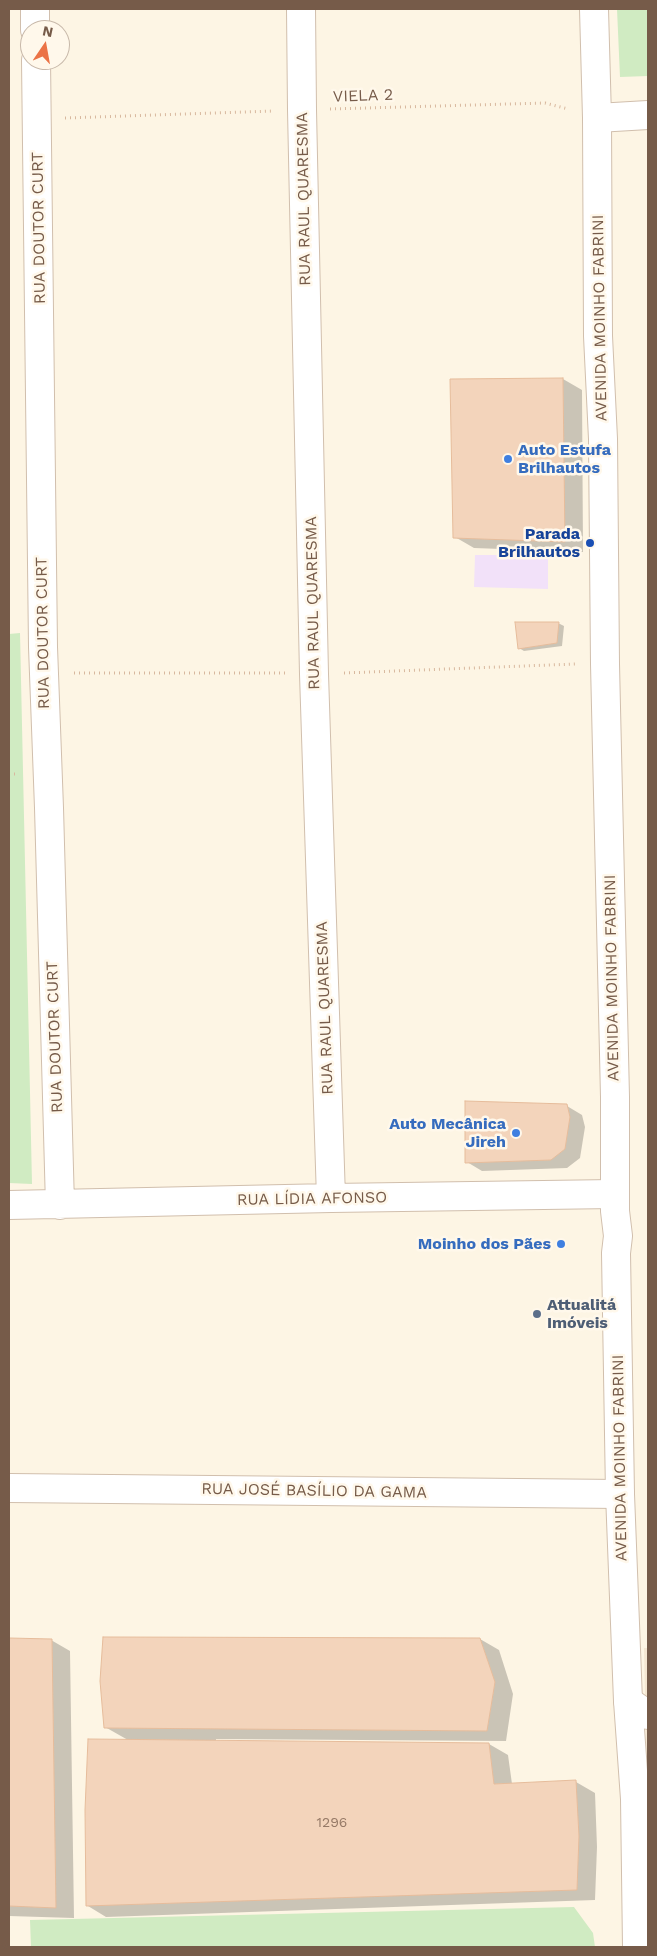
<!DOCTYPE html>
<meta charset="utf-8">
<style>
body{margin:0}
#map{position:relative;width:657px;height:1956px;overflow:hidden;background:#fdf5e4;font-family:"Work Sans",sans-serif}
canvas{display:block}
.frame{position:absolute;inset:0;border:10px solid #765b49;pointer-events:none}
.north{position:absolute;left:20px;top:20px;width:50px;height:50px;box-sizing:border-box;background:#fff8eb;border:1px solid #c8b9aa;border-radius:50%;rotate:12deg;font-size:14px;font-weight:700;line-height:20px;text-align:center;color:#765b49}
.north::after{content:'';display:block;margin:auto;width:18px;height:22px;background:#eb7346;clip-path:polygon(50% 0,100% 100%,50% 72%,0 100%)}
</style>
<div id="map">
<canvas width="657" height="1956"></canvas>
<div class="frame"></div>
<div class="north">N</div>
</div>
<script>
const ctx = document.querySelector('canvas').getContext('2d');
ctx.lineJoin = 'round';
function fill(path, color) { ctx.fillStyle = color; ctx.fill(path, 'evenodd'); }
const shape = rows => new Path2D(rows.map(r => 'M' + r).join(''));
function trace(path, color, width, dash) { ctx.strokeStyle = color; ctx.lineWidth = width; ctx.lineCap = dash ? 'butt' : 'round'; ctx.setLineDash(dash || []); ctx.stroke(path); }
function write(font, color, halo, rows, align = 'center') {
  ctx.font = font + ' "Work Sans",sans-serif'; ctx.lineWidth = 5; ctx.setLineDash([]); ctx.textBaseline = 'middle'; ctx.strokeStyle = halo; ctx.fillStyle = color; for (const [text, x, y, turn = 0] of rows) {
    ctx.save(); ctx.translate(x, y); ctx.rotate((+turn || 0) * Math.PI / 180); ctx.textAlign = isNaN(turn) ? turn : align; if (halo) ctx.strokeText(text, 0, 0); ctx.fillText(text, 0, 0); ctx.restore();
  }
}
fill(shape([
 [644,1648,648,1648,648,1843]
]), '#f5e7d2');
fill(shape([
 [475,555,548,555,548,589,474,587]
]), '#f2e1f9');
fill(shape([
 [617,9,648,9,648,76,620,77],
 [20,633,32,1184,9,1183,9,634],
 [574,1907,593,1933,595,1947,31,1947,30,1920]
]), '#d0ebc2');
fill(shape([
 [563,379,582,390,583,552,474,548,455,537],
 [558,623,564,626,562,646,524,651,519,648],
 [567,1106,582,1115,585,1127,580,1158,567,1168,482,1171,467,1162],
 [9,1639,51,1640,70,1651,74,1918,9,1916],
 [480,1639,499,1650,513,1694,506,1741,216,1739,216,1741,489,1744,508,1755,512,1784,576,1782,595,1793,597,1847,595,1900,106,1917,88,1906,128,1740,105,1727]
]), '#0003');
const building = shape([
 [563,378,565,542,453,538,450,379,563,378],
 [515,622,559,622,557,643,518,649,515,622],
 [465,1101,567,1104,570,1117,565,1149,551,1160,465,1163,465,1101],
 [103,1637,480,1638,495,1682,487,1731,104,1728,100,1681,103,1637],
 [9,1638,52,1639,56,1908,9,1906,9,1638],
 [88,1739,489,1743,494,1784,576,1780,579,1836,577,1890,86,1906,85,1810,88,1739]
]);
fill(building, '#f3d4bb');
trace(building, '#e6bc9b', 1);
const minor = shape([
 [35,9,35,30],
 [301,9,302,110,314,674,331,1198],
 [36,60,43,647,49,808,60,1205],
 [597,118,648,115],
 [9,1205,331,1198,614,1194],
 [9,1488,620,1494],
 [628,1701,648,1715]
]);
const tertiary = shape([
 [594,9,597,118,598,336,603,439,605,664,615,1097,615,1211,618,1236,616,1253,620,1494,628,1701,635,1799,637,1947]
]);
trace(minor, '#d1bfad', 30);
trace(tertiary, '#d1bfad', 30);
trace(shape([
 [330,109,545,103,568,109],
 [65,118,274,111],
 [74,673,285,673],
 [344,673,575,664],
 [9,774,18,774]
]), '#d8b89e', 3, [1, 4]);
trace(minor, '#fff', 28);
trace(tertiary, '#fff', 28);
for (const [x, y, r, color] of [
 [508,459,5,"#3f7fe0"],
 [590,543,5,"#1a4fb4"],
 [516,1133,5,"#3f7fe0"],
 [561,1244,5,"#3f7fe0"],
 [537,1314,5,"#5c6f8a"]
]) { const dot = new Path2D(); dot.arc(x, y, r, 0, 2 * Math.PI); ctx.fillStyle = color; ctx.fill(dot); trace(dot, '#fff8eb', 2); }
write('14px', '#957966', null, [
 ["1296",332,1823]
]);
write('16px', '#765b49', '#fff8eb', [
 ["VIELA 2",363,96,-2],
 ["RUA RAUL QUARESMA",304,199,-91],
 ["RUA DOUTOR CURT",39,228,-91],
 ["AVENIDA MOINHO FABRINI",600,318,-91],
 ["RUA RAUL QUARESMA",313,603,-91],
 ["RUA DOUTOR CURT",43,633,-91],
 ["AVENIDA MOINHO FABRINI",612,978,-91],
 ["RUA RAUL QUARESMA",325,1008,-92],
 ["RUA DOUTOR CURT",55,1037,-92],
 ["RUA LÍDIA AFONSO",312,1199,-1],
 ["AVENIDA MOINHO FABRINI",620,1458,-91],
 ["RUA JOSÉ BASÍLIO DA GAMA",314,1491,1]
]);
write('bold 16px', '#366cbe', '#fff8eb', [
 ["Auto Estufa",518,450,"left"],
 ["Brilhautos",518,468,"left"],
 ["Auto Mecânica",506,1124],
 ["Jireh",506,1142],
 ["Moinho dos Pães",551,1244]
], 'right');
write('bold 16px', '#164399', '#fff8eb', [
 ["Parada",580,534],
 ["Brilhautos",580,552]
], 'right');
write('bold 16px', '#4e5e75', '#fff8eb', [
 ["Attualitá",547,1305],
 ["Imóveis",547,1323]
], 'left');
</script>
